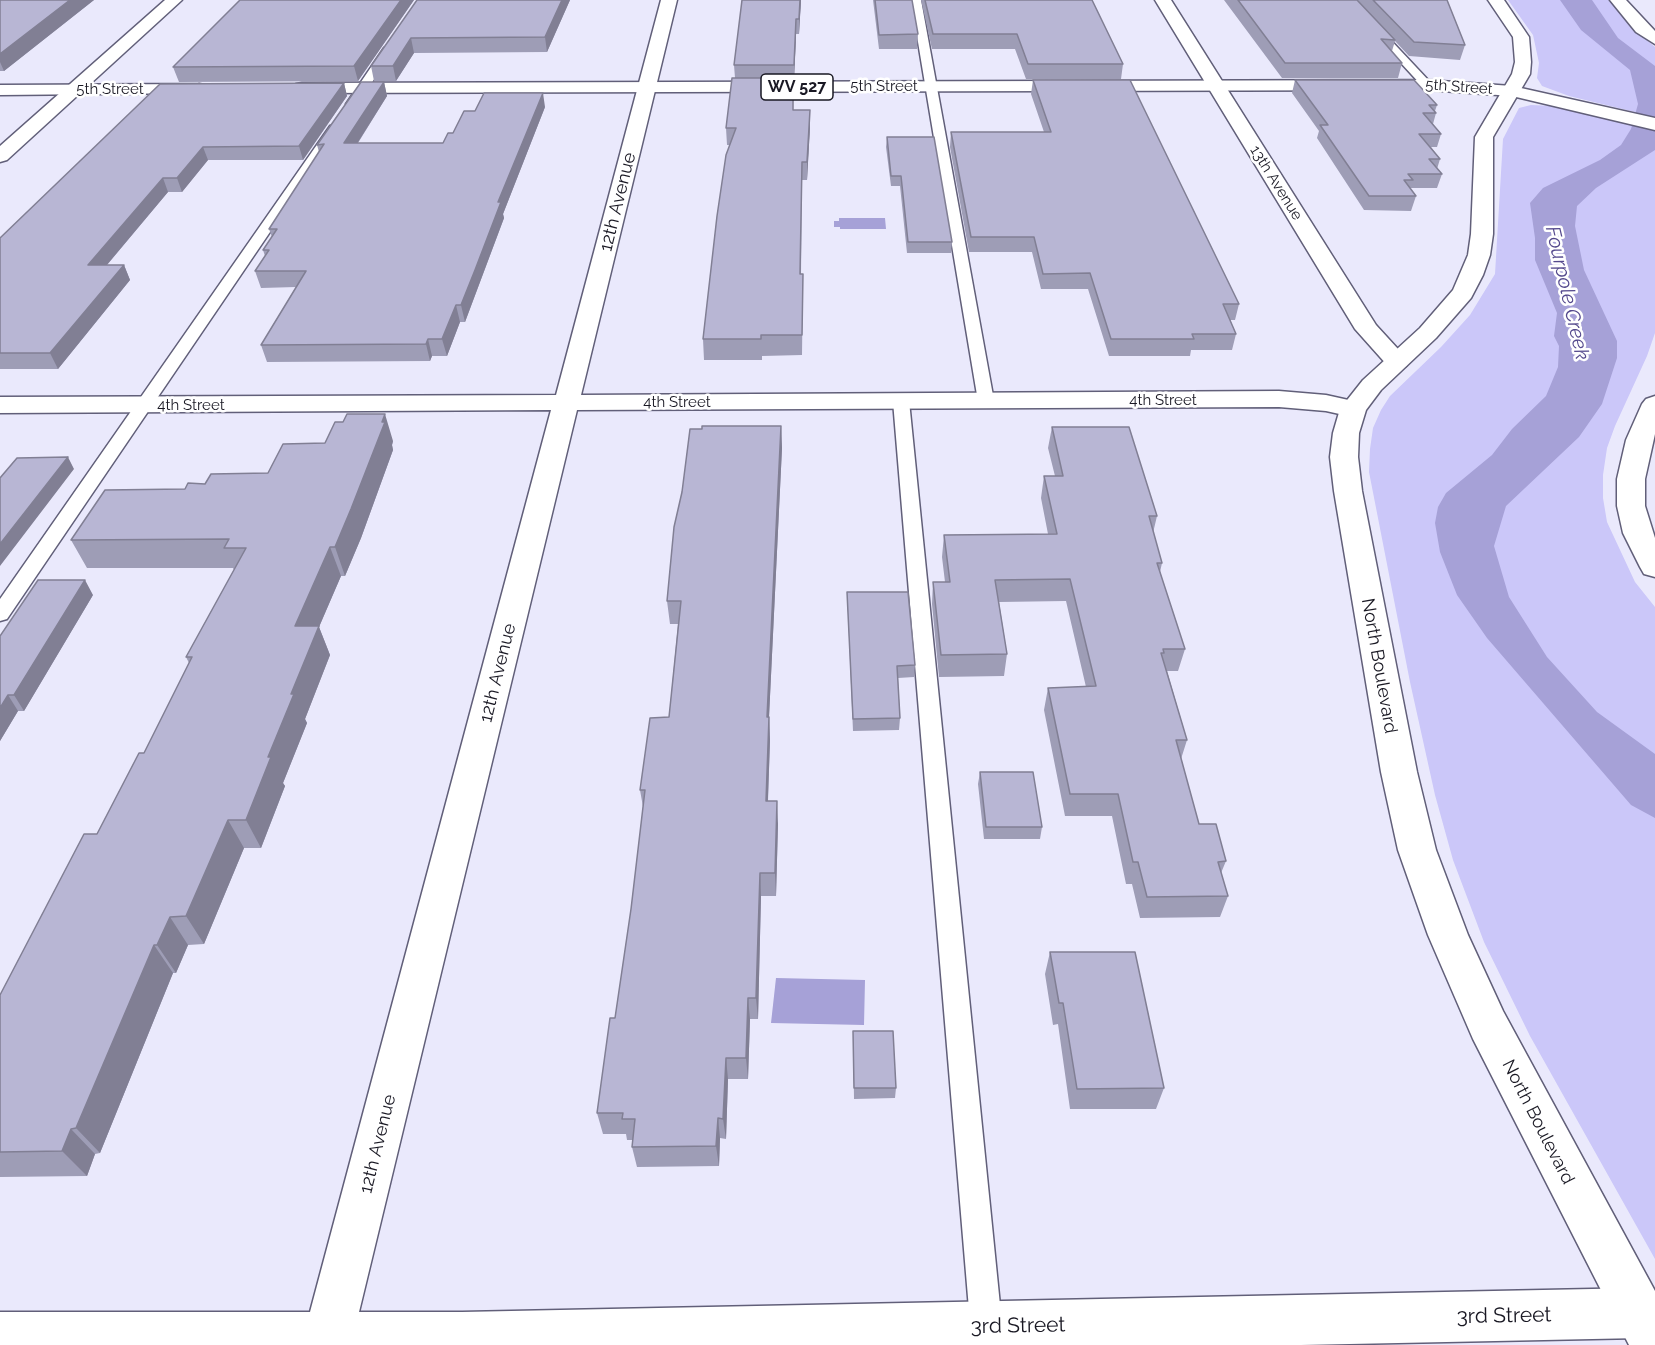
<!DOCTYPE html>
<style>
body{margin:0}
canvas{display:block;background:#eae9fc}
</style>
<canvas width="1655" height="1345"></canvas>
<script>
const ctx = document.querySelector('canvas').getContext('2d');
ctx.lineJoin = 'round';
function fill(path, color) { ctx.fillStyle = color; ctx.fill(path, 'evenodd'); }
const shape = rows => new Path2D(rows.map(r => 'M' + r).join(''));
function trace(path, color, width, dash) { ctx.strokeStyle = color; ctx.lineWidth = width; ctx.lineCap = dash ? 'butt' : 'round'; ctx.setLineDash(dash || []); ctx.stroke(path); }
function write(font, color, halo, rows, align = 'center') {
  ctx.font = font + ' Raleway,sans-serif'; ctx.lineWidth = 5; ctx.setLineDash([]); ctx.textBaseline = 'middle'; ctx.strokeStyle = halo; ctx.fillStyle = color; for (const [text, x, y, turn = 0] of rows) {
    ctx.save(); ctx.translate(x, y); ctx.rotate((+turn || 0) * Math.PI / 180); ctx.textAlign = isNaN(turn) ? turn : align; if (halo) ctx.strokeText(text, 0, 0); ctx.fillText(text, 0, 0); ctx.restore();
  }
}
fill(shape([
 [1508,0,1609,0,1628,24,1655,47,1655,117,1569,96,1542,86,1537,78,1539,63,1533,35],
 [1531,105,1554,106,1655,131,1655,333,1647,356,1615,426,1607,448,1603,475,1603,498,1607,522,1635,582,1655,607,1655,1259,1530,1036,1484,942,1453,860,1435,795,1410,682,1369,472,1370,449,1373,428,1381,410,1390,396,1441,347,1470,315,1495,274,1503,139,1519,108]
]), '#cbc7f9');
fill(shape([
 [1560,0,1592,0,1618,38,1655,66,1655,150,1596,188,1577,206,1575,226,1584,270,1617,341,1617,358,1602,404,1579,437,1506,506,1494,546,1509,597,1547,657,1597,712,1655,754,1655,818,1631,805,1487,638,1457,595,1440,552,1435,523,1438,507,1446,493,1492,455,1512,429,1546,396,1558,367,1559,346,1554,336,1557,313,1535,260,1535,238,1530,203,1543,188,1600,160,1621,145,1631,129,1638,104,1630,70,1581,30],
 [839,218,885,218,886,229,840,229,840,227,834,227,834,221,839,221],
 [776,978,865,980,864,1025,771,1023]
]), '#a6a1d7');
const lane = shape([
 [911,0,921,0,994,401,986,406,978,401,911,0],
 [1343,0,1353,0,1431,83,1431,87,1423,87,1343,0],
 [388,47,393,50,358,104,356,106,348,106,346,104,384,48,388,47],
 [334,125,340,129,7,619,0,621,0,599,330,126,334,125],
 [901,396,909,401,1004,1345,972,1345,893,401,901,396]
]);
const street = shape([
 [165,0,182,0,7,160,0,162,0,146,165,0],
 [661,0,677,0,581,395,1279,391,1326,395,1362,403,1366,409,1362,415,1353,417,1326,411,1279,407,577,410,359,1312,462,1312,1641,1288,1655,1294,1655,1332,1641,1338,1301,1345,0,1345,0,1312,310,1312,551,410,0,413,0,397,556,395,661,0],
 [1155,0,1171,0,1376,325,1409,361,1406,366,1397,368,1388,366,1355,329,1155,0],
 [1610,0,1626,0,1655,31,1655,44,1636,32,1610,0],
 [1655,396,1655,434,1645,479,1645,506,1655,538,1655,577,1644,574,1640,567,1623,533,1617,506,1617,479,1626,440,1642,404,1646,399,1655,396]
]);
const secondary = shape([
 [1488,0,1504,0,1529,37,1531,62,1530,74,1493,137,1493,234,1490,255,1483,275,1471,298,1436,338,1381,390,1366,410,1359,433,1358,457,1362,491,1417,772,1436,850,1468,935,1503,1011,1655,1291,1655,1345,1629,1345,1473,1039,1428,935,1398,850,1381,772,1334,491,1330,457,1333,433,1340,409,1363,380,1420,328,1453,290,1468,255,1471,234,1475,137,1512,74,1515,62,1513,37,1488,0]
]);
const primary = shape([
 [1427,80,1512,86,1655,118,1655,130,1512,96,1427,90,302,93,296,92,293,88,296,84,302,83,1427,80],
 [199,84,205,85,208,89,205,93,0,95,0,85,199,84]
]);
trace(lane, '#615f79', 3);
trace(street, '#615f79', 3);
trace(secondary, '#615f79', 3);
trace(primary, '#615f79', 3);
fill(lane, '#fff');
fill(street, '#fff');
fill(secondary, '#fff');
fill(primary, '#fff');
fill(shape([
 [0,0,94,0,4,71,0,71],
 [414,0,358,81,179,82,173,67],
 [417,0,570,0,547,52,414,53,396,81,374,81,371,66],
 [801,0,799,34,796,34,794,80,793,110,810,110,810,127,807,180,802,180,801,274,803,274,802,355,762,356,762,360,704,360,703,339,730,145,727,145,726,128,735,78,734,65],
 [873,0,912,0,918,34,917,49,879,49],
 [921,0,1092,0,1123,64,1121,79,1026,79,1015,49,932,49],
 [1224,0,1447,0,1465,45,1460,60,1409,56,1395,41,1392,51,1402,63,1398,78,1282,78],
 [1033,80,1239,304,1235,320,1230,320,1236,334,1232,350,1191,350,1190,356,1109,356,1088,289,1041,289,1032,252,969,252,950,147,951,132,1044,132,1031,94],
 [1295,80,1437,105,1435,111,1436,113,1433,124,1441,134,1437,147,1431,147,1440,159,1437,169,1442,174,1437,188,1410,188,1416,196,1411,211,1364,210,1317,138,1319,131,1292,93],
 [384,82,387,96,358,143,443,143,453,133,545,107,503,214,504,218,465,322,460,322,447,356,432,356,430,361,267,362,261,345,296,287,261,288,255,271,265,256,263,250,272,237,269,229,319,152,317,145],
 [344,83,347,96,303,160,208,160,182,192,168,192,107,265,124,265,130,280,58,369,0,369,0,238],
 [887,137,952,242,951,253,907,253,900,186,891,186,886,147],
 [781,426,782,448,769,717,770,740,768,801,778,824,776,896,761,896,758,1019,750,1019,748,1079,728,1079,726,1139,720,1138,719,1166,637,1167,632,1147,633,1140,627,1140,626,1134,603,1134,597,1113,615,1018,631,909,643,807,640,790,669,717,678,624,670,624,667,601],
 [1052,427,1157,516,1153,533,1162,563,1160,572,1185,649,1178,671,1167,671,1187,740,1181,759,1199,824,1226,861,1221,873,1228,896,1220,917,1140,918,1132,884,1126,884,1112,816,1065,816,1044,710,1048,688,1086,687,1066,601,999,602,1007,654,1004,676,939,677,932,604,933,582,945,582,942,557,944,535,1048,534,1041,498,1044,476,1055,476,1048,448],
 [393,441,392,445,393,450,361,538,345,576,341,576,319,627,330,655,305,719,307,723,283,783,285,786,261,848,244,848,204,944,188,945,176,973,173,973,100,1153,95,1154,87,1176,0,1177,0,995,97,834,144,753,189,663,186,657,234,570,233,568,87,568,71,540,185,489,205,484,268,473,325,443],
 [847,592,915,665,914,677,898,678,900,718,899,730,853,731],
 [93,595,24,711,18,711,0,741,0,636],
 [980,772,1042,827,1040,839,984,839,978,784],
 [1050,952,1164,1088,1156,1109,1070,1109,1058,1024,1053,1025,1045,974],
 [853,1031,896,1088,895,1098,854,1099]
]), '#9e9db6');
fill(shape([
 [70,0,94,0,4,71,0,62,0,54],
 [401,0,414,0,358,81,354,66],
 [562,0,570,0,547,52,545,37],
 [800,0,801,0,799,34,799,19],
 [796,19,796,34,794,80,794,65],
 [411,38,414,53,396,81,393,66],
 [384,82,387,96,348,158,344,143],
 [344,83,347,96,303,160,299,146],
 [543,93,545,107,503,214,504,218,465,322,461,305,498,202],
 [810,110,810,127,807,180,807,162],
 [203,147,208,160,182,192,177,178],
 [163,178,168,192,95,279,88,265],
 [124,265,130,280,58,369,50,353],
 [456,305,460,322,447,356,442,339],
 [428,339,432,356,430,361,426,344],
 [385,414,393,441,392,445,393,450,361,538,345,576,335,547],
 [781,426,782,448,769,717,770,740,767,824,766,801,767,717],
 [68,457,74,469,0,566,0,544],
 [330,547,341,576,319,627,330,655,305,719,307,723,283,783,285,786,261,848,246,820,291,694,295,626],
 [85,580,93,595,24,711,14,695],
 [8,695,18,711,0,741,0,708],
 [777,801,778,824,776,896,775,873],
 [228,820,244,848,204,944,186,916],
 [760,873,761,896,758,1019,756,998],
 [170,917,188,945,176,973,157,945],
 [154,945,173,973,100,1153,76,1128],
 [748,998,750,1019,748,1079,746,1058],
 [726,1058,728,1079,726,1139,723,1119],
 [718,1118,720,1138,719,1166,716,1146],
 [71,1129,95,1154,87,1176,62,1151]
]), '#817f94');
const building = shape([
 [0,0,70,0,0,54,0,0],
 [240,0,401,0,354,66,173,67,240,0],
 [417,0,562,0,545,37,411,38,393,66,371,66,417,0],
 [742,0,800,0,799,19,796,19,794,65,734,65,742,0],
 [875,0,912,0,918,34,879,35,875,0],
 [925,0,1092,0,1123,64,1028,64,1017,34,933,34,925,0],
 [1238,0,1357,0,1395,40,1381,39,1402,63,1285,63,1238,0],
 [1373,0,1447,0,1465,45,1414,42,1373,0],
 [732,78,793,78,793,110,810,110,807,162,802,162,800,274,803,274,802,335,761,335,761,339,703,339,717,216,726,155,736,128,726,128,732,78],
 [1033,80,1130,80,1239,304,1223,304,1236,334,1192,334,1194,339,1111,339,1090,273,1043,274,1034,237,971,237,951,132,1051,132,1033,80],
 [1295,80,1414,80,1437,105,1429,105,1436,113,1423,113,1441,134,1419,134,1440,159,1429,159,1442,174,1408,174,1413,180,1404,180,1416,196,1369,196,1320,125,1328,125,1295,80],
 [361,82,384,82,344,143,443,143,448,133,453,133,464,111,475,111,484,93,543,93,498,202,501,202,475,270,461,305,456,305,442,339,428,339,426,344,261,345,306,271,255,271,269,250,263,250,277,229,269,229,324,144,317,145,361,82],
 [344,83,299,146,203,147,177,178,163,178,88,265,124,265,50,353,0,353,0,238,160,84,344,83],
 [887,137,934,137,952,242,908,242,901,176,891,176,887,137],
 [347,414,385,414,382,422,385,422,351,509,335,547,330,547,295,626,319,626,291,694,294,694,268,757,271,757,246,820,228,820,186,916,170,917,157,945,154,945,76,1128,71,1129,62,1151,0,1152,0,995,84,834,97,834,139,753,144,753,192,657,186,657,246,548,224,548,229,539,71,540,105,490,185,489,188,483,205,484,211,474,268,473,283,444,325,443,335,422,343,422,347,414],
 [702,426,781,426,767,717,769,717,766,801,777,801,775,873,760,873,756,998,748,998,746,1058,726,1058,723,1119,718,1118,716,1146,632,1147,635,1119,622,1119,623,1113,597,1113,610,1018,615,1018,631,909,645,790,640,790,650,718,669,717,681,601,667,601,674,527,682,492,690,429,702,429,702,426],
 [1052,427,1129,427,1157,516,1149,516,1162,563,1157,563,1185,649,1163,649,1164,653,1161,653,1187,740,1176,740,1199,824,1216,824,1226,861,1218,862,1228,896,1147,897,1138,862,1133,862,1118,794,1070,794,1048,688,1096,686,1070,579,995,580,1007,654,941,655,933,582,950,582,944,535,1057,534,1044,476,1063,476,1052,427],
 [68,457,0,544,0,478,17,458,68,457],
 [38,580,85,580,14,695,8,695,0,708,0,636,38,580],
 [847,592,908,592,915,665,897,666,900,718,853,719,847,592],
 [980,772,1033,772,1042,827,986,827,980,772],
 [1050,952,1135,952,1164,1088,1077,1089,1063,1003,1059,1003,1050,952],
 [853,1031,893,1031,896,1088,854,1088,853,1031]
]);
fill(building, '#b8b6d4');
trace(building, '#817f94', 1.5);
write('15px', '#191823', '#fff', [
 ["5th Street",884,86],
 ["5th Street",1459,87,4],
 ["5th Street",110,89],
 ["13th Avenue",1276,183,58],
 ["4th Street",1163,400],
 ["4th Street",677,402],
 ["4th Street",191,405]
]);
for (const [x, y, w] of [
 [797,87,72]
]) { const box = new Path2D(); box.roundRect(x - w / 2, y - 13, w, 26, 4.5); ctx.fillStyle = '#fff'; ctx.fill(box); trace(box, '#191823', 1.5); }
write('bold 16px', '#191823', null, [
 ["WV 527",797,87]
]);
write('18px', '#191823', '#fff', [
 ["12th Avenue",618,202,-76],
 ["North Boulevard",1379,666,80],
 ["12th Avenue",498,673,-76],
 ["North Boulevard",1538,1122,63],
 ["12th Avenue",378,1144,-76]
]);
write('italic 20px', '#54498d', '#fff', [
 ["Fourpole Creek",1567,293,77]
]);
write('21px', '#191823', '#fff', [
 ["3rd Street",1504,1316,-1],
 ["3rd Street",1018,1326,-1]
]);
</script>
